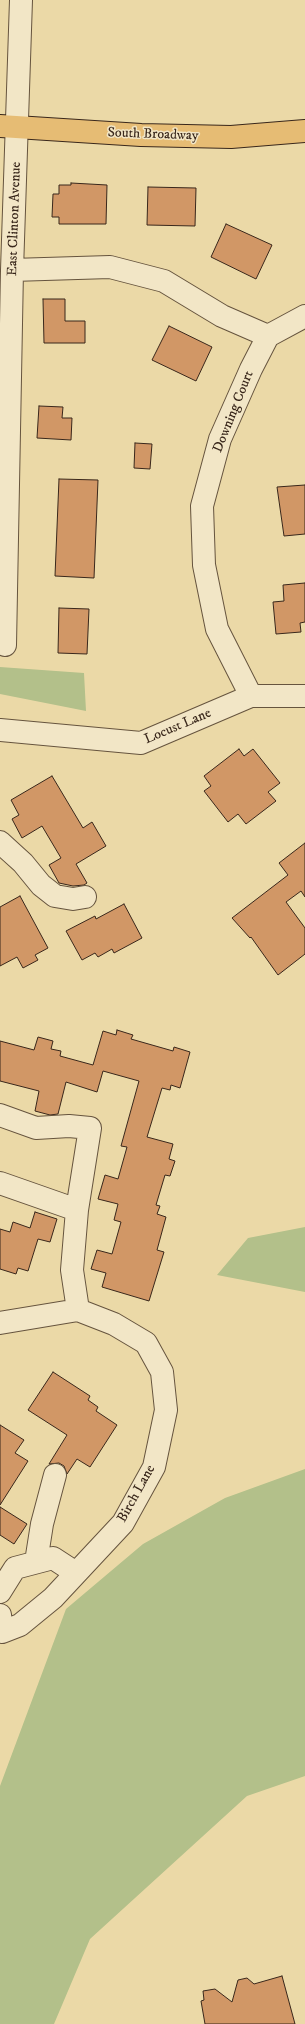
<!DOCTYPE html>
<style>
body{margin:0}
canvas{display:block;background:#ebd9a7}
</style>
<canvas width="305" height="2024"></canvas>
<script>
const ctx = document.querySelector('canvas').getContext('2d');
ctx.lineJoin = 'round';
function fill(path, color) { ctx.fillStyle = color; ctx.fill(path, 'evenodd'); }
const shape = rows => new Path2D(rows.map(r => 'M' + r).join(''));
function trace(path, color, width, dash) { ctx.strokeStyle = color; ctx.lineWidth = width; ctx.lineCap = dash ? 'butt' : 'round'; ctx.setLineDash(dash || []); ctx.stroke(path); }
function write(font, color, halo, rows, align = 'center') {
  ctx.font = font + ' "IM FELL DW Pica",serif'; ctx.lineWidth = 3; ctx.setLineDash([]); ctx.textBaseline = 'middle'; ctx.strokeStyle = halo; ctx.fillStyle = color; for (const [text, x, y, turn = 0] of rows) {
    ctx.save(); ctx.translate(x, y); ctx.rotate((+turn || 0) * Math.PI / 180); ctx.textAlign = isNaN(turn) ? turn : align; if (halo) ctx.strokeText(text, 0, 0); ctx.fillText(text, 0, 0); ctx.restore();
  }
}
fill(shape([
 [0,667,84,673,86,711,0,694],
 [305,1227,305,1292,217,1275,248,1238],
 [305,1469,305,1776,247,1796,90,1939,54,2024,0,2024,0,1786,66,1609,143,1544,225,1498]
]), '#b3c08a');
const building = shape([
 [71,183,107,185,106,224,59,224,59,217,52,217,53,194,59,194,59,185,71,185,71,183],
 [148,187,196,188,195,226,147,225,148,187],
 [226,224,272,245,256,279,211,257,226,224],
 [43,299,65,299,65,321,85,321,85,343,44,343,43,299],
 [169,326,212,347,196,381,152,360,169,326],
 [39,406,63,407,62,418,72,418,71,440,37,438,39,406],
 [135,443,152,444,150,469,134,468,135,443],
 [59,479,98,480,94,578,55,576,59,479],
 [305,485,305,534,284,536,277,487,305,485],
 [305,583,305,622,300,623,301,632,276,634,273,602,284,601,283,585,305,583],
 [59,608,89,609,87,654,58,653,59,608],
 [239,749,244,756,253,749,280,783,268,792,276,801,246,824,238,814,228,822,204,791,211,786,204,776,239,749],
 [52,776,83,828,92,822,106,846,76,864,87,883,84,885,73,886,59,883,49,865,61,858,42,826,22,838,12,819,19,815,11,800,52,776],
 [305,843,305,897,301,891,286,902,305,928,305,954,278,975,251,937,250,938,232,918,288,875,279,863,305,843],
 [20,896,48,948,35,955,38,960,23,968,17,957,0,966,0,907,20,896],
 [124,904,142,938,114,953,112,949,98,957,95,953,82,960,66,931,95,916,96,919,124,904],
 [117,1030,133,1035,131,1039,173,1051,174,1047,190,1052,180,1088,171,1085,170,1090,162,1088,147,1137,173,1144,169,1159,175,1161,170,1176,165,1175,156,1205,160,1206,157,1214,166,1217,157,1250,164,1252,149,1301,102,1287,106,1273,91,1269,97,1250,112,1254,121,1222,114,1220,118,1204,98,1199,105,1175,118,1179,127,1147,121,1146,139,1081,103,1071,97,1092,66,1082,58,1114,50,1115,35,1111,39,1091,0,1081,0,1041,34,1050,38,1037,53,1041,51,1049,61,1051,60,1056,93,1065,103,1031,116,1035,117,1030],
 [35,1212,57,1219,50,1242,38,1239,28,1271,18,1268,16,1274,0,1269,0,1229,10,1232,13,1222,30,1228,35,1212],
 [53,1372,90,1396,88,1400,98,1407,96,1411,117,1425,90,1467,77,1459,67,1474,64,1466,59,1463,49,1464,67,1435,28,1410,53,1372],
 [0,1425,24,1440,15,1453,28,1461,0,1505,0,1425],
 [0,1507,27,1524,14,1544,0,1535,0,1507],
 [282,1976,295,2024,205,2024,201,2001,204,2000,203,1991,215,1989,232,2002,238,1980,247,1978,254,1984,282,1976]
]);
fill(building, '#d19766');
trace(building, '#39271b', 1);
const minor = shape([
 [12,270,110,267,164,281,222,316,268,336],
 [5,645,12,270,21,0],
 [251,696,217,629,204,565,202,506,220,439,251,369,268,336,305,316],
 [0,730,141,743,251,696,305,696],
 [0,842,23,863,41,885,55,896,73,899,85,897],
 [0,1115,36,1128,69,1126,90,1128,77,1210,0,1183],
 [77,1210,72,1270,78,1310],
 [0,1323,78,1310,114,1324,146,1343,162,1372,166,1410,154,1467,123,1523,53,1598,20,1625,2,1632,0,1615],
 [36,1562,42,1524,55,1475],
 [0,1592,15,1568,53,1558,76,1573]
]);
const major = shape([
 [0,126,141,135,231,137,305,131]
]);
trace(minor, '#66543e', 24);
trace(major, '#39271b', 24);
trace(minor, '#f2e6c6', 22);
trace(major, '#e6bc74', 22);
write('14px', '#39271b', '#f2e6c6', [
 ["South Broadway",153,135,2],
 ["East Clinton Avenue",15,219,-88],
 ["Downing Court",234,412,-68],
 ["Locust Lane",178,727,-23],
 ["Birch Lane",137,1494,-61]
]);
</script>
